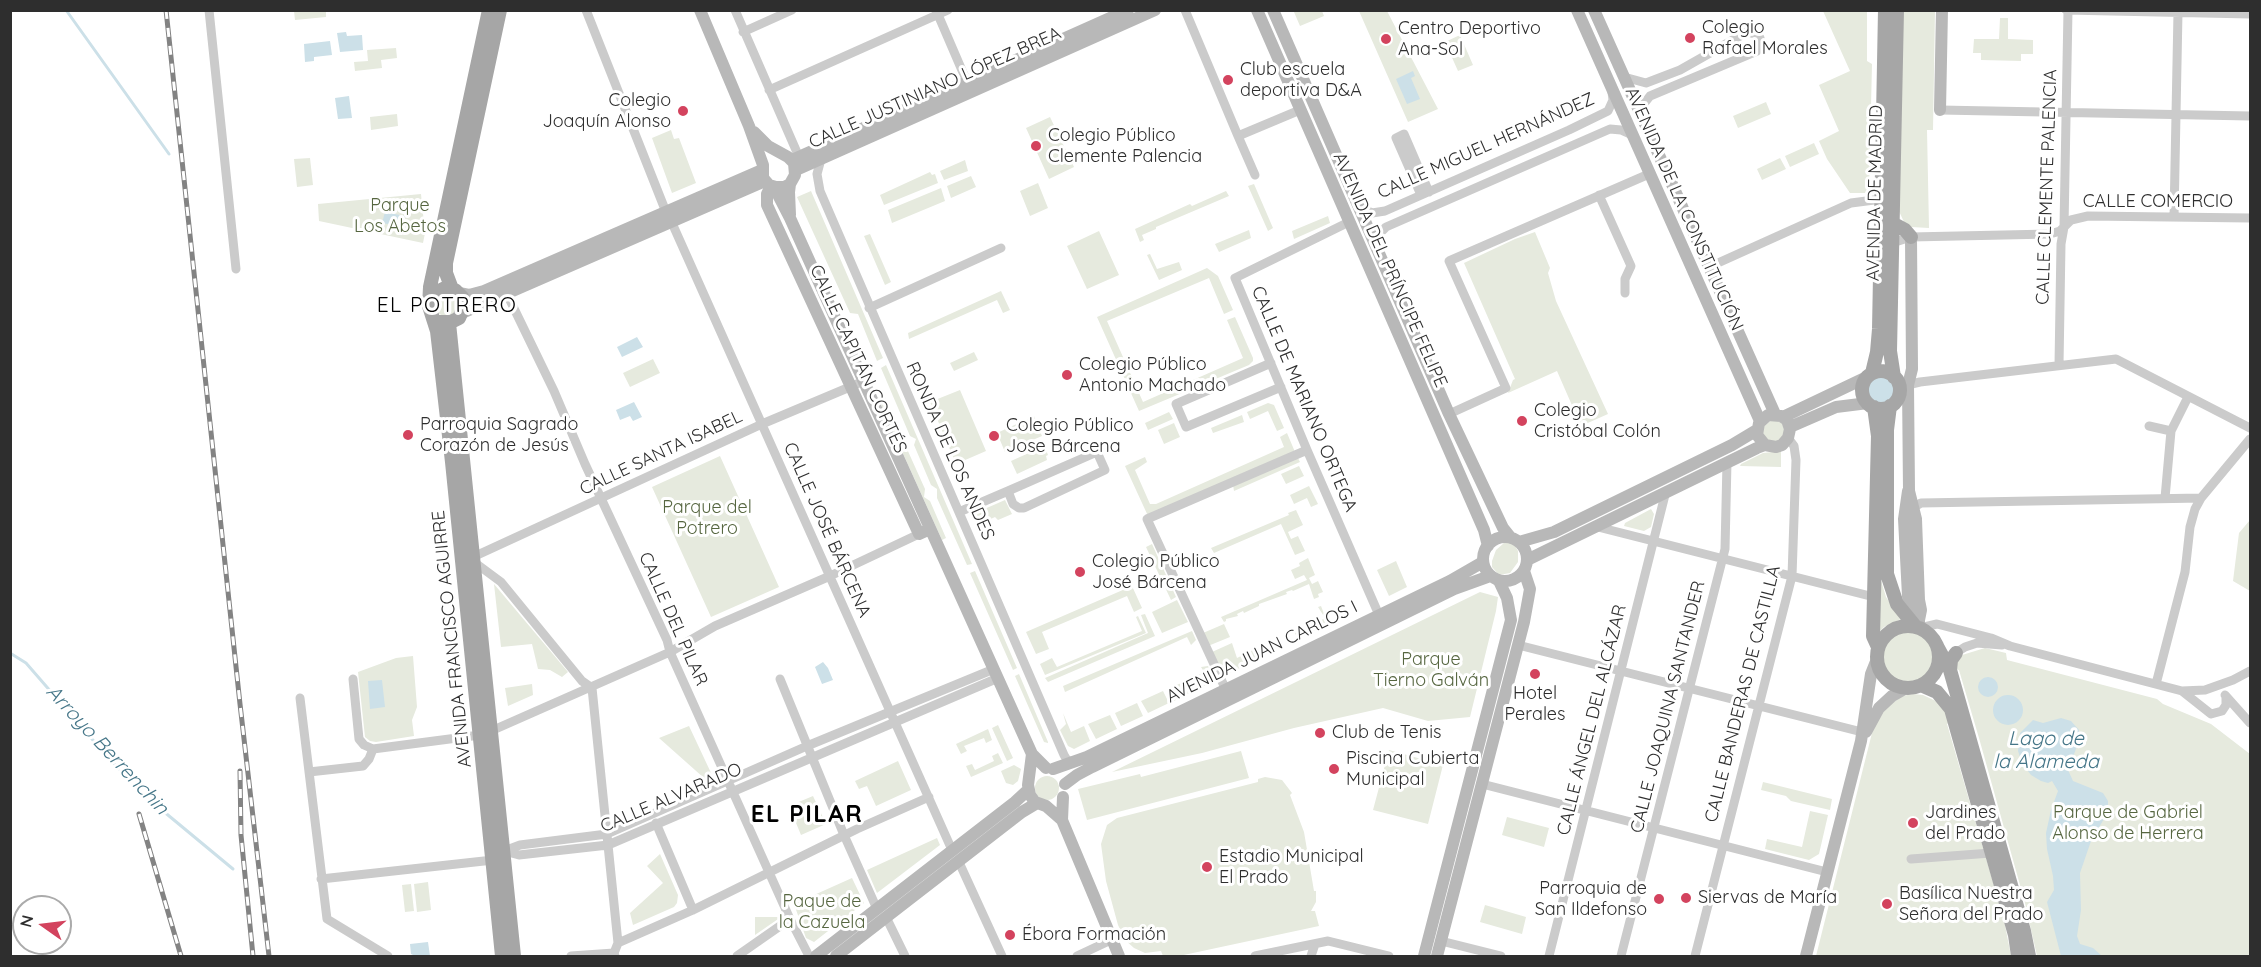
<!DOCTYPE html>
<meta charset="utf-8">
<style>
body{margin:0}
#map{position:relative;width:2261px;height:967px;overflow:hidden;background:#fff;font-family:Quicksand,sans-serif}
canvas{display:block}
.frame{position:absolute;inset:0;border:12px solid #2e2e2e;pointer-events:none}
.north{position:absolute;left:12px;top:895px;width:60px;height:60px;box-sizing:border-box;background:#fff;border:2px solid #ababab;border-radius:50%;rotate:284deg;font-size:16px;font-weight:700;line-height:24px;text-align:center;color:#2e2e2e}
.north::after{content:'';display:block;margin:auto;width:21px;height:27px;background:#d3435e;clip-path:polygon(50% 0,100% 100%,50% 72%,0 100%)}
</style>
<div id="map">
<canvas width="2261" height="967"></canvas>
<div class="frame"></div>
<div class="north">N</div>
</div>
<script>
const ctx = document.querySelector('canvas').getContext('2d');
ctx.lineJoin = 'round';
function fill(path, color) { ctx.fillStyle = color; ctx.fill(path, 'evenodd'); }
const shape = rows => new Path2D(rows.map(r => 'M' + r).join(''));
function trace(path, color, width, dash) { ctx.strokeStyle = color; ctx.lineWidth = width; ctx.lineCap = dash ? 'butt' : 'round'; ctx.setLineDash(dash || []); ctx.stroke(path); }
function write(font, color, halo, rows, align = 'center') {
  ctx.font = font + ' Quicksand,sans-serif'; ctx.lineWidth = 6; ctx.setLineDash([]); ctx.textBaseline = 'middle'; ctx.strokeStyle = halo; ctx.fillStyle = color; for (const [text, x, y, turn = 0] of rows) {
    ctx.save(); ctx.translate(x, y); ctx.rotate((+turn || 0) * Math.PI / 180); ctx.textAlign = isNaN(turn) ? turn : align; if (halo) ctx.strokeText(text, 0, 0); ctx.fillText(text, 0, 0); ctx.restore();
  }
}
fill(shape([
 [1297,10,1322,11,1324,16,1300,26,1294,12],
 [294,11,326,11,326,17,295,20],
 [1359,11,1387,11,1438,109,1408,122],
 [1823,11,1867,11,1867,61,1872,64,1869,193,1850,193,1827,159,1819,141,1839,131,1819,85,1850,71],
 [1902,11,1935,11,1933,130,1927,130,1929,228,1911,227,1904,222,1898,209],
 [2000,18,2008,18,2008,39,2033,40,2033,54,2021,54,2021,61,1981,60,1981,53,1973,53,1974,39,1999,39],
 [1460,35,1473,65,1458,71,1445,42],
 [396,48,397,58,381,60,382,68,355,71,354,62,368,61,367,50],
 [1766,102,1771,114,1738,128,1733,116],
 [397,114,398,126,371,130,370,117],
 [1050,117,1074,167,1049,179,1026,128],
 [671,130,674,139,679,138,696,183,672,193,652,138],
 [1814,143,1819,154,1790,167,1785,156],
 [310,158,313,185,297,187,294,159],
 [1780,158,1786,169,1762,180,1757,169],
 [965,160,968,171,944,180,940,171],
 [930,172,932,175,935,174,938,183,884,205,880,195],
 [971,176,976,187,951,198,947,186],
 [1038,183,1048,208,1030,216,1020,191],
 [1254,184,1273,228,1268,231,1248,186],
 [941,188,945,201,892,223,888,210],
 [811,191,883,358,877,361,858,314,850,313,797,197],
 [1226,191,1229,196,1156,227,1156,229,1142,235,1144,240,1140,242,1135,229,1190,204,1192,206],
 [421,194,425,233,423,243,319,221,318,204],
 [1328,216,1330,223,1294,239,1292,231],
 [1249,230,1251,238,1219,252,1215,244],
 [1099,231,1119,275,1087,289,1067,246],
 [1535,232,1550,268,1548,273,1556,301,1608,414,1581,426,1557,371,1508,393,1513,380,1515,379,1464,263,1515,239],
 [870,234,891,282,885,285,864,236],
 [1150,254,1157,269,1179,262,1182,270,1159,280,1147,255],
 [1207,268,1218,276,1233,310,1224,314,1209,278,1107,321,1143,402,1243,358,1227,320,1235,317,1253,358,1253,361,1249,365,1139,411,1097,317],
 [1001,291,1010,310,1003,313,997,300,909,339,908,333],
 '435 305a11 11 0 1 1 22 0a11 11 0 1 1-22 0Z',
 [974,352,978,360,954,371,950,363],
 [653,359,660,373,630,387,623,373],
 [886,365,969,557,972,564,967,565,937,498,937,489,931,485,914,445,916,439,910,436,881,368],
 [960,390,986,451,956,464,930,402],
 [881,396,885,397,903,438,902,446,907,449,925,489,924,497,930,501,946,538,942,540,878,398],
 [1268,403,1274,405,1284,428,1277,431,1268,411,1250,419,1247,412],
 [1169,412,1173,419,1148,430,1145,423],
 [1242,415,1244,422,1213,433,1211,428],
 [1034,416,1042,436,1005,452,997,433],
 [1773,419,1782,423,1785,432,1780,441,1769,442,1763,434,1763,427],
 [1174,423,1180,437,1164,444,1158,430],
 [1287,433,1295,452,1148,516,1125,466,1145,457,1147,462,1135,470,1150,504,1156,504,1284,447,1280,437],
 [1039,441,1043,442,1048,455,1046,456,1047,460,1017,474,1011,461,1031,452,1029,446],
 [1781,451,1781,467,1740,466,1741,464,1763,453],
 [720,456,779,587,711,617,652,487],
 [1297,456,1300,462,1234,491,1233,485],
 [1299,466,1304,476,1286,484,1281,474],
 [1309,486,1318,504,1311,507,1307,498,1294,504,1290,495],
 [1005,500,1012,514,998,520,995,517,978,525,973,514],
 [1651,509,1654,514,1651,527,1644,531,1624,526,1625,523],
 [1296,510,1303,525,1288,532,1291,539,1298,536,1305,551,1295,555,1281,524,1214,553,1211,548,1289,515,1288,513],
 [2250,520,2250,591,2233,581,2239,533],
 [1504,543,1512,543,1515,546,1518,551,1518,562,1510,573,1499,575,1492,567,1492,561,1496,550],
 [1152,544,1176,597,1171,600,1146,547],
 [1308,558,1315,575,1309,578,1312,584,1318,581,1323,592,1318,594,1319,597,1314,599,1309,584,1293,591,1292,590,1286,592,1287,594,1259,604,1259,606,1244,613,1243,611,1237,614,1238,616,1226,619,1226,621,1224,622,1221,617,1307,580,1304,575,1295,579,1291,570,1300,566,1299,563],
 [1396,561,1407,587,1389,596,1377,570],
 [975,571,1017,668,1013,670,970,573],
 [1879,574,1886,597,1901,619,1884,627,1878,633],
 [494,584,568,672,562,677,550,670,538,669,532,644,501,647],
 [1132,586,1142,608,1134,612,1127,596,1042,632,1049,649,1036,654,1026,632],
 [1480,592,1498,597,1496,611,1470,717,1428,721,1383,708,1294,728,1202,753,1112,772],
 [1177,600,1188,622,1162,633,1152,612],
 [1321,606,1328,624,1298,638,1294,632,1302,629,1304,630,1325,618,1318,607],
 [1145,614,1155,636,1048,682,1045,678,1148,633,1141,615],
 [1138,616,1146,633,1045,675,1040,664,1052,658,1057,667,1142,631,1136,617],
 [1224,624,1230,637,1208,646,1203,633],
 [1192,631,1196,640,1191,645,1187,637,1065,692,1063,686],
 '1883 657a25 25 0 1 1 50 0a25 25 0 1 1-50 0Z',
 [1232,643,1237,658,1253,650,1257,660,1223,676,1212,652],
 [1985,648,2006,653,2007,660,2157,699,2163,704,2211,724,2250,754,2250,956,2037,956,2025,903,1979,738,1959,670,1955,669,1956,662,1962,655],
 [413,656,417,707,412,720,414,736,376,742,370,741,365,737,358,672,396,658],
 [1208,666,1216,680,1200,688,1195,677,1204,672,1201,667],
 [1019,674,1048,742,1048,743,1044,742,1015,676],
 [1190,679,1195,690,1174,701,1168,689],
 [532,684,533,695,508,706,505,688],
 [1163,691,1169,703,1148,713,1141,701],
 [1913,694,1923,695,1940,703,1950,722,1947,724,2004,920,2011,956,1816,956,1875,721,1878,714,1902,696],
 [1137,703,1143,716,1121,726,1115,713],
 [1063,713,1071,732,1084,726,1090,741,1074,749,1068,746,1060,730,1066,724],
 [1110,715,1117,729,1096,739,1088,724],
 [998,725,1013,758,1007,761,992,728],
 [689,726,712,775,704,778,659,738],
 [988,729,992,740,986,743,984,738,964,746,967,751,961,754,956,744],
 [1389,750,1443,765,1428,824,1373,810],
 [1241,751,1249,778,1087,820,1078,789,1140,774,1141,777],
 [998,753,1003,763,971,777,966,766,972,764,975,770,994,761,992,756],
 [898,761,911,790,876,806,867,786,859,789,855,781],
 [1014,765,1021,769,1018,781,1013,785,1006,783,1001,771],
 '1035 788a12 12 0 1 1 24 0a12 12 0 1 1-24 0Z',
 [1265,777,1282,780,1292,793,1290,795,1304,832,1314,891,1316,891,1316,902,1311,911,1315,911,1319,926,1179,956,1163,956,1161,951,1145,953,1134,948,1125,940,1118,925,1106,881,1101,844,1107,825,1117,818,1258,782,1258,779],
 [1763,782,1832,799,1830,810,1791,801,1786,796,1761,790],
 [813,796,826,824,801,835,789,806],
 [1810,811,1828,815,1819,854,1809,860,1765,849,1767,839,1802,847],
 [1507,817,1549,828,1544,847,1502,835],
 [937,838,940,845,877,893,867,870],
 [660,854,678,895,677,903,674,907,633,925,630,913,663,883,647,866],
 [852,878,864,903,814,942,806,938,794,904],
 [428,882,431,910,417,912,414,884],
 [411,884,414,911,405,912,402,885],
 [1485,905,1526,917,1522,934,1480,922],
 [755,917,781,917,755,935]
]), '#e6eade');
fill(shape([
 [346,32,347,36,362,35,363,50,340,52,337,33],
 [330,41,332,55,314,57,314,61,305,62,304,44],
 [1413,71,1415,76,1411,78,1420,99,1407,104,1396,79],
 [349,96,352,118,338,119,335,98],
 [385,212,405,216,403,227,382,223],
 [637,337,643,347,622,357,617,347],
 '1868 390a13 13 0 1 1 26 0a13 13 0 1 1-26 0Z',
 [634,402,642,417,633,421,630,416,620,420,616,410],
 [823,662,828,668,833,680,822,684,815,667],
 '1978 687a10 10 0 1 1 20 0a10 10 0 1 1-20 0Z',
 [382,680,385,707,370,709,368,681],
 '1993 710a15 15 0 1 1 30 0a15 15 0 1 1-30 0Z',
 [2061,718,2071,721,2079,730,2079,741,2068,770,2073,781,2103,793,2108,801,2108,812,2091,841,2080,873,2081,910,2077,936,2080,944,2093,948,2102,956,2061,956,2047,902,2054,890,2053,876,2047,849,2046,833,2051,810,2058,791,2052,781,2048,783,2041,781,2031,775,2022,763,2018,751,2020,733,2033,720,2043,723],
 [428,942,430,956,415,956,411,954,410,944]
]), '#cce0e8');
trace(shape([
 [66,10,169,154],
 [10,653,26,663,105,754,145,796,233,869]
]), '#cce0e8', 3);
trace(shape([
 [209,10,236,269],
 [586,10,666,212],
 [735,10,799,157],
 [936,10,967,82],
 [1185,10,1238,136,1300,110],
 [2066,10,2250,14],
 [743,32,792,10],
 [1624,77,1646,83,1680,70,1747,32,1756,34,1760,38,1761,42,1757,51,1650,96,1639,110],
 [769,90,948,10],
 [1940,110,2250,116],
 [1238,136,1255,175],
 [821,159,817,174,820,191,1064,755,1067,760,1074,762],
 [1421,195,1396,138,1404,134,1429,192],
 [1599,195,1631,266,1625,279,1625,293],
 [1358,206,1372,213,1385,211,1569,130,1608,111,1613,100,1612,92],
 [2174,217,2178,12],
 [1349,222,1235,278,1307,450,1379,615],
 [672,223,952,850],
 [1892,243,1911,237,2050,234,2060,231,2071,220,2088,216,2250,218],
 [1375,245,1379,234,1386,227,1610,129,1621,130,1632,135],
 [1709,267,1851,203,1882,199],
 [507,294,554,391,585,464,667,640,670,652,790,919,809,956],
 [869,308,1001,248],
 [1271,363,1176,404,1186,427,1281,387],
 [2059,365,2061,244,2064,227,2068,10],
 [1899,387,1920,382,2116,359,2250,428],
 [1449,414,1506,388,1449,261,1649,174],
 [2149,426,2171,431],
 [2165,498,2171,431,2188,397],
 [1914,507,1921,503,2201,498],
 [959,512,1008,491,1097,452,1105,470,1024,508,1019,508,1013,504,1008,491],
 [1594,526,1874,597],
 [473,557,762,424,857,384],
 [474,562,501,582,582,681,592,688,618,943,614,953,615,956],
 [1920,628,1937,624,1991,638,2010,646,2182,691,2211,714,2222,711,2226,705,2226,697],
 [1518,645,1862,732],
 [1938,664,1965,647,1977,643,2002,645],
 [353,679,359,739,364,745,373,749],
 [780,679,844,835,877,909],
 [2156,684,2185,572,2190,527,2195,509,2201,498,2250,439],
 [1226,690,1147,519,1307,450],
 [2182,691,2205,690,2233,680,2250,671],
 [2225,695,2250,723],
 [300,698,327,919,388,956],
 [491,731,670,652,715,626,830,576,919,534],
 [309,772,363,766,369,759,373,749,480,735],
 [1482,784,1827,872],
 [656,823,693,910],
 [504,851,519,855,608,845,998,678],
 [504,851,520,845,607,834,807,746,994,669],
 [1911,859,1991,853],
 [958,860,1002,956],
 [321,879,493,860],
 [886,917,905,956],
 [1441,941,1501,956],
 [618,943,693,910,857,829,929,797],
 [571,956,614,953],
 [737,956,790,919],
 [1077,956,1111,940],
 [1255,956,1328,941,1389,956],
 [1311,956,1315,944],
 [1549,956,1666,491],
 [1621,956,1725,549,1727,462],
 [1695,956,1792,576,1796,460,1794,446,1788,438]
]), '#cbcbcb', 9);
trace(shape([
 [700,10,749,126,763,165,763,178,769,185,776,187,784,187,790,184],
 [1257,10,1484,530,1488,546],
 [1273,10,1449,414,1503,528,1511,538],
 [1577,10,1760,421],
 [1594,10,1775,414],
 [1940,110,1942,10],
 [754,132,768,146,788,157,794,163,795,175,790,184,789,192,790,215],
 [792,160,1128,10],
 [796,170,1155,10],
 [771,186,767,194,767,205,919,534,930,529],
 [774,187,790,218,1032,754,1046,768],
 [1911,237,1912,369,1908,385,1909,491,1916,519,1919,600,1921,610,1919,620],
 [459,293,469,295,484,291,762,170],
 [462,313,765,181],
 [1783,417,1867,377],
 [1790,427,1836,407,1868,403],
 [1908,491,1904,519,1908,596,1911,611,1919,620,1919,623],
 '1483 559a22 22 0 1 1 44 0a22 22 0 1 1-44 0Z',
 [1519,542,1554,532,1732,445,1757,430],
 [1527,560,1757,448,1765,445,1776,447,1782,445,1788,438,1790,429,1787,420,1781,416,1768,415,1759,423,1757,435,1765,445],
 [1866,732,1879,708,1892,696,1906,688],
 [1032,754,1028,785,1030,795,1035,802,1046,806,1062,820],
 [1053,769,1087,757,1450,581,1483,562],
 [1065,784,1077,775,1092,767,1454,589,1490,576],
 [1063,797,1062,820,1119,956],
 [816,956,1015,802,1028,790],
 [836,956,1022,812,1037,803],
 [1424,956,1511,620,1507,598,1499,581],
 [1437,956,1524,622,1530,589,1524,571],
 [1806,956,1861,741,1871,674,1877,659]
]), '#b8b8b8', 12);
trace(shape([
 [489,10,430,287,429,306,437,331,452,462,502,956],
 [1892,223,1905,230,1911,237],
 [452,289,446,273,446,263,500,10],
 [430,302,435,293,445,288,455,290,462,297,464,306,459,318,451,322,440,322],
 [449,323,514,956],
 '1862 390a19 19 0 1 1 38 0a19 19 0 1 1-38 0Z',
 [1872,373,1877,352,1879,329,1885,10],
 [1894,377,1890,351,1897,10],
 [1890,406,1887,430,1887,574,1897,604,1915,626],
 [1874,407,1878,436,1873,636,1878,647],
 '1877 657a31 31 0 1 1 62 0a31 31 0 1 1-62 0Z',
 [1937,646,1950,670,2024,931,2029,956],
 [1950,670,1951,660,1956,653],
 [1921,685,1937,692,1951,709,2015,935,2018,956]
]), '#a6a6a6', 14);
const rail = shape([
 [166,10,240,704,269,956],
 [240,771,241,835,253,956],
 [139,814,181,956]
]);
trace(rail, '#838383', 5);
trace(rail, '#fff', 3, [9]);
for (const [x, y, r, color] of [
 [1690,38,6,"#d3435e"],
 [1386,39,6,"#d3435e"],
 [1228,80,6,"#d3435e"],
 [683,111,6,"#d3435e"],
 [1036,146,6,"#d3435e"],
 [1067,375,6,"#d3435e"],
 [1522,421,6,"#d3435e"],
 [408,435,6,"#d3435e"],
 [994,436,6,"#d3435e"],
 [1080,572,6,"#d3435e"],
 [1535,674,6,"#d3435e"],
 [1320,733,6,"#d3435e"],
 [1334,769,6,"#d3435e"],
 [1913,823,6,"#d3435e"],
 [1207,867,6,"#d3435e"],
 [1686,898,6,"#d3435e"],
 [1659,899,6,"#d3435e"],
 [1887,904,6,"#d3435e"],
 [1010,935,6,"#d3435e"]
]) { const dot = new Path2D(); dot.arc(x, y, r, 0, 2 * Math.PI); ctx.fillStyle = color; ctx.fill(dot); trace(dot, '#fff', 2); }
write('18px', '#2e2e2e', '#fff', [
 ["Colegio",1702,28],
 ["Rafael Morales",1702,49],
 ["Centro Deportivo",1398,29],
 ["Ana-Sol",1398,50],
 ["Club escuela",1240,70],
 ["deportiva D&A",1240,91],
 ["Colegio",671,101,"right"],
 ["Joaquín Alonso",671,122,"right"],
 ["Colegio Público",1048,136],
 ["Clemente Palencia",1048,157],
 ["Colegio Público",1079,365],
 ["Antonio Machado",1079,386],
 ["Colegio",1534,411],
 ["Cristóbal Colón",1534,432],
 ["Parroquia Sagrado",420,425],
 ["Corazón de Jesús",420,446],
 ["Colegio Público",1006,426],
 ["Jose Bárcena",1006,447],
 ["Colegio Público",1092,562],
 ["José Bárcena",1092,583],
 ["Hotel",1535,694,"center"],
 ["Perales",1535,715,"center"],
 ["Club de Tenis",1332,733],
 ["Piscina Cubierta",1346,759],
 ["Municipal",1346,780],
 ["Jardines",1925,813],
 ["del Prado",1925,834],
 ["Estadio Municipal",1219,857],
 ["El Prado",1219,878],
 ["Parroquia de",1647,889,"right"],
 ["San Ildefonso",1647,910,"right"],
 ["Basílica Nuestra",1899,894],
 ["Señora del Prado",1899,915],
 ["Siervas de María",1698,898],
 ["Ébora Formación",1022,935]
], 'left');
write('18px', '#2e2e2e', '#fff', [
 ["CALLE JUSTINIANO LÓPEZ BREA",935,88,-24],
 ["CALLE MIGUEL HERNÁNDEZ",1486,146,-24],
 ["CALLE CLEMENTE PALENCIA",2047,187,-88],
 ["AVENIDA DE MADRID",1875,193,-89],
 ["CALLE COMERCIO",2158,202],
 ["AVENIDA DE LA CONSTITUCIÓN",1684,209,66],
 ["AVENIDA DEL PRÍNCIPE FELIPE",1390,270,66],
 ["CALLE CAPITÁN CORTÉS",858,359,65],
 ["CALLE DE MARIANO ORTEGA",1304,399,67],
 ["RONDA DE LOS ANDES",950,451,66],
 ["CALLE SANTA ISABEL",661,453,-25],
 ["CALLE JOSÉ BÁRCENA",827,530,66],
 ["CALLE DEL PILAR",673,619,66],
 ["AVENIDA FRANCISCO AGUIRRE",452,639,-96],
 ["AVENIDA JUAN CARLOS I",1262,652,-26],
 ["CALLE BANDERAS DE CASTILLA",1743,694,-76],
 ["CALLE JOAQUINA SANTANDER",1668,707,-76],
 ["CALLE ÁNGEL DEL ALCÁZAR",1592,720,-76],
 ["CALLE ALVARADO",671,798,-23]
]);
write('18px', '#566640', '#fff', [
 ["Parque",400,206],
 ["Los Abetos",400,227],
 ["Parque del",707,508],
 ["Potrero",707,529],
 ["Parque",1431,660],
 ["Tierno Galván",1431,681],
 ["Parque de Gabriel",2128,813],
 ["Alonso de Herrera",2128,834],
 ["Paque de",822,902],
 ["la Cazuela",822,923]
]);
write('italic 20px', '#457688', '#fff', [
 ["Lago de",2046,739],
 ["la Alameda",2046,762],
 ["Arroyo Berrenchin",107,750,47]
]);
ctx.letterSpacing = '1.5px';
write('21px', '#000', '#fff', [
 ["EL POTRERO",447,306]
]);
ctx.letterSpacing = '0px';
ctx.letterSpacing = '1.5px';
write('bold 24px', '#000', '#fff', [
 ["EL PILAR",807,815]
]);
ctx.letterSpacing = '0px';
</script>
